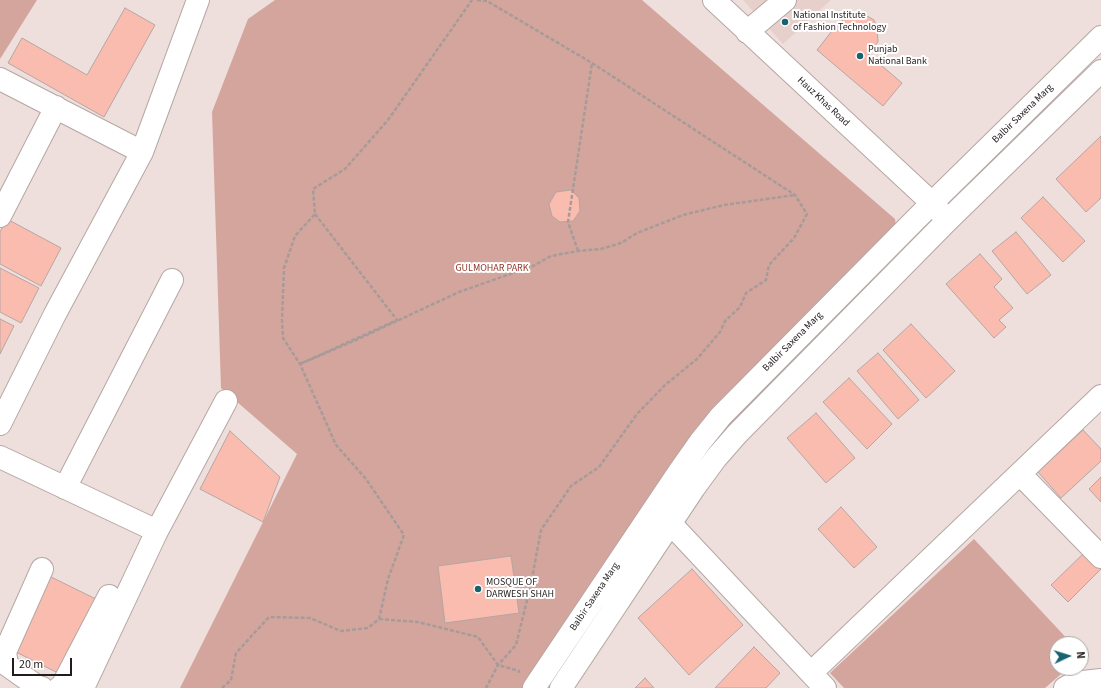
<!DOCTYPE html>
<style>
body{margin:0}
#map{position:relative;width:1101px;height:688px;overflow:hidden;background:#eedfdc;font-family:"Source Sans 3",sans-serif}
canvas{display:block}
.north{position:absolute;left:1049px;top:636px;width:40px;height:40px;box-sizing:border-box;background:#fff;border:1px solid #a7a5a4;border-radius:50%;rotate:86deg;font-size:11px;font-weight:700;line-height:16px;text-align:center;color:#221d1c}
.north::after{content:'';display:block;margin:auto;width:14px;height:18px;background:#196370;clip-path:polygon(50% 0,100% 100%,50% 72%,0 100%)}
.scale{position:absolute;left:12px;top:658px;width:60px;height:18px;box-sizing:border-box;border:2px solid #221d1c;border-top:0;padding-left:5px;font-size:12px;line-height:14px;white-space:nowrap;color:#221d1c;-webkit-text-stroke:3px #fff;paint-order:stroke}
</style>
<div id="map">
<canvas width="1101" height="688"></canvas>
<div class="north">N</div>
<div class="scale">20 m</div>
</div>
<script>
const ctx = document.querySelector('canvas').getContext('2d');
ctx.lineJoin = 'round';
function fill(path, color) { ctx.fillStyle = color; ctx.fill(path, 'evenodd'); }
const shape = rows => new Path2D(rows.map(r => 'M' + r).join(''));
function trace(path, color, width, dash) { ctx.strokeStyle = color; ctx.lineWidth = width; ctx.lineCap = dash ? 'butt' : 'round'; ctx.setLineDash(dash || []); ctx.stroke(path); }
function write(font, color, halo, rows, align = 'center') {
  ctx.font = font + ' "Source Sans 3",sans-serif'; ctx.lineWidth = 4; ctx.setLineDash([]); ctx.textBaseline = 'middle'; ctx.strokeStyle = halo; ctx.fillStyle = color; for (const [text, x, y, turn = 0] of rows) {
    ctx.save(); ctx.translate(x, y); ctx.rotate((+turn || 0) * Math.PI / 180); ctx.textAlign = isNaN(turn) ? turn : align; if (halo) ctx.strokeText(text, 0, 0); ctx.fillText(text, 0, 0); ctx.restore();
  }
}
fill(shape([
 [743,0,831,0,783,44]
]), '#e7d0cb');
fill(shape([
 [0,0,37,0,0,59],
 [275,0,642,0,895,219,897,234,675,466,523,688,180,688,297,454,221,388,212,112,248,19],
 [974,539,1072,644,1057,644,1057,668,1068,668,1045,688,844,688,830,673]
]), '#d4a59c');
const building = shape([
 [125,8,155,25,104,117,8,63,22,38,87,75,125,8],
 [851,13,862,13,874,20,877,27,878,42,868,54,902,83,883,106,817,50,835,27,851,13],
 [1101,136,1101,198,1086,212,1056,179,1101,136],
 [571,190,579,198,580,211,573,221,560,222,552,216,549,204,556,192,571,190],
 [1043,197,1085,241,1063,262,1021,218,1043,197],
 [7,219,61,248,41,286,0,264,0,232,7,219],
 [1016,232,1051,275,1027,294,992,251,1016,232],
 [980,254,1002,279,994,287,1013,308,999,320,1006,327,994,338,946,284,980,254],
 [0,268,39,288,21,323,0,312,0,268],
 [0,319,14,326,0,354,0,319],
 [911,324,955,371,926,398,883,350,911,324],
 [878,353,919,400,898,419,857,371,878,353],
 [849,378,892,424,867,449,823,402,849,378],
 [816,413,855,458,826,483,787,438,816,413],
 [1083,430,1101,449,1101,461,1061,498,1038,472,1083,430],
 [230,431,280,477,263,522,200,489,230,431],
 [1101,477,1101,502,1089,489,1101,477],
 [841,507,877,547,854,568,818,529,841,507],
 [1086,551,1101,566,1101,569,1068,602,1051,585,1086,551],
 [511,556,519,613,445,623,438,566,511,556],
 [692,569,743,625,689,675,638,618,692,569],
 [49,576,98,600,62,675,12,650,49,576],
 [754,647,780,673,766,688,715,688,754,647],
 [645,678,654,688,635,688,645,678]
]);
fill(building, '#fbbcb0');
trace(building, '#b4a6a3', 1);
const minor = shape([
 [714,0,932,203,942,214],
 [747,32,785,0],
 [0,79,142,152],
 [0,216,56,107],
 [0,424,55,314,142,152,198,0],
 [0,457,157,531,226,401],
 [1020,474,1101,557],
 [65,488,172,280],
 [661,515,671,524,825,688],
 [811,673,1101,396],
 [42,688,38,687,7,665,5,652,42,569],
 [59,688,62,686,109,596],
 [83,688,157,531],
 [534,688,679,472,700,442,721,416,932,203,1101,37],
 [561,688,694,488,716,458,737,434,947,221,1101,71],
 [1065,688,1074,683,1101,680]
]);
trace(minor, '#b5a7a4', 24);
trace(shape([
 [477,0,487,1,592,63,795,195,807,214,794,238,769,265,766,280,746,293,740,307,725,321,720,332,697,359,665,385,637,414,599,467,571,486,541,530,531,584,516,645,498,665,486,688],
 [315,214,397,320,300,364,356,340,459,292,533,266,551,256,578,251,601,249,621,243,637,233,683,215,724,205,795,195],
 [578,251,568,222,592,63],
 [379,619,418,622,478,637,498,665,519,671,519,673],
 [222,688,231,680,236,653,269,617,310,618,341,631,368,628,379,619,388,579,404,535,366,479,336,445,300,364,283,338,282,319,284,268,295,236,315,214,313,189,345,169,388,120,472,0]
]), '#a79b99', 2.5, [4, 2]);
trace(minor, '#fff', 22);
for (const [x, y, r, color] of [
 [785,22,4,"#196370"],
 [860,56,4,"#196370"],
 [478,589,4,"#196370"]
]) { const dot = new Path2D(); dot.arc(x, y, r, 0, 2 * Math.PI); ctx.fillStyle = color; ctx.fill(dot); trace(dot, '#fff', 1.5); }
write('10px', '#221d1c', '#fff', [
 ["National Institute",793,16],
 ["of Fashion Technology",793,28],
 ["Punjab",868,50],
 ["National Bank",868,62],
 ["MOSQUE OF",486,583],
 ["DARWESH SHAH",486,595]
], 'left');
write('10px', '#221d1c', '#fff', [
 ["Hauz Khas Road",823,102,43],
 ["Balbir Saxena Marg",1023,114,-44],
 ["Balbir Saxena Marg",793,342,-45],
 ["Balbir Saxena Marg",595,597,-56]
]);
write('10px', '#8e3427', '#fff', [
 ["GULMOHAR PARK",492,269]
]);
</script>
